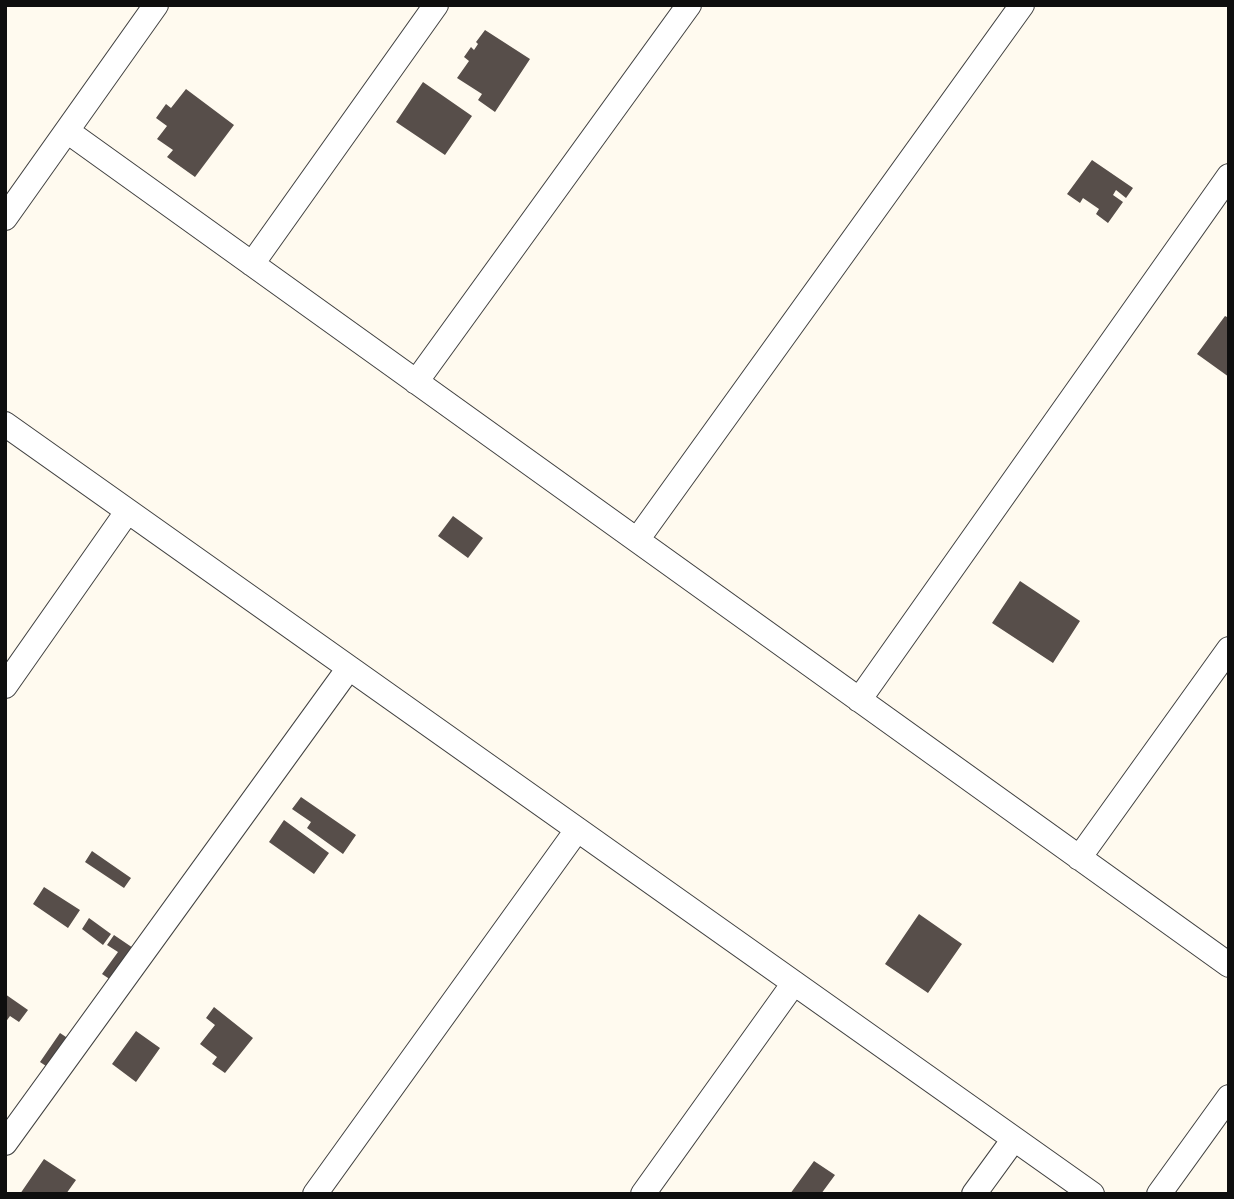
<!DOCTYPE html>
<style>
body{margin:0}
#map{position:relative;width:1234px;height:1199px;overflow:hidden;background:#fffaef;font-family:"IBM Plex Serif",serif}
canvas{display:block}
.frame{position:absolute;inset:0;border:7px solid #0e0e0e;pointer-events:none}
</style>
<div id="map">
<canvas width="1234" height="1199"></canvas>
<div class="frame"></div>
</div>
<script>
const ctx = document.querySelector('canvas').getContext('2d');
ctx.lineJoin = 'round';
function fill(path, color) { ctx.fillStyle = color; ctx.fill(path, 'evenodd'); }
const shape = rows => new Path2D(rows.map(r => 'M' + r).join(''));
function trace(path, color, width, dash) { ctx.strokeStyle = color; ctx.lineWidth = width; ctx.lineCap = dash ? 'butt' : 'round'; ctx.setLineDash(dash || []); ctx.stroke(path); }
fill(shape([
 [485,30,530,59,495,112,478,100,482,94,457,78,469,61,464,57,471,47,474,50,478,44,476,42],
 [423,82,472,116,445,155,396,122],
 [186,89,234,125,195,177,167,157,173,150,157,139,167,126,156,118,166,104,171,108],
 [1092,160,1133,188,1126,198,1116,190,1113,195,1123,202,1108,223,1096,214,1099,209,1083,198,1080,203,1067,194],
 [1225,316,1229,318,1229,377,1197,354],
 [453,516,483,538,468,558,438,536],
 [1020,581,1080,621,1053,663,992,623],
 [301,797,356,835,343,854,307,828,311,822,292,809],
 [284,820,329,853,314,874,269,842],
 [92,851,131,878,124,888,85,862],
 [44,887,80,910,68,928,33,904],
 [919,914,962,944,928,993,885,964],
 [89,918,111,934,103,945,82,929],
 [114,935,136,950,114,982,102,974,118,952,107,945],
 [5,994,28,1010,19,1022,10,1016,5,1023],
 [214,1007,253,1038,225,1073,212,1064,217,1057,200,1044,215,1025,206,1018],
 [136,1031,160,1048,136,1082,112,1064],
 [60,1033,72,1041,52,1070,40,1062],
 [44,1159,76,1180,66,1194,20,1194],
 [814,1161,835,1175,821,1194,790,1194]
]), '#574e4a');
const minor = shape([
 [67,131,1229,965],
 [5,218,156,5],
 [252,264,436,5],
 [416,382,689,5],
 [5,424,1092,1194],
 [637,540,1022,5],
 [5,686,127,512],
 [859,700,1229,176],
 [1079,858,1229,649],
 [5,1143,349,668],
 [315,1194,577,830],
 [643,1194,794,983],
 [974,1194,1014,1139],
 [1159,1194,1229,1097]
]);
trace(minor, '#414141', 26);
trace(minor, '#fff', 24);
</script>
